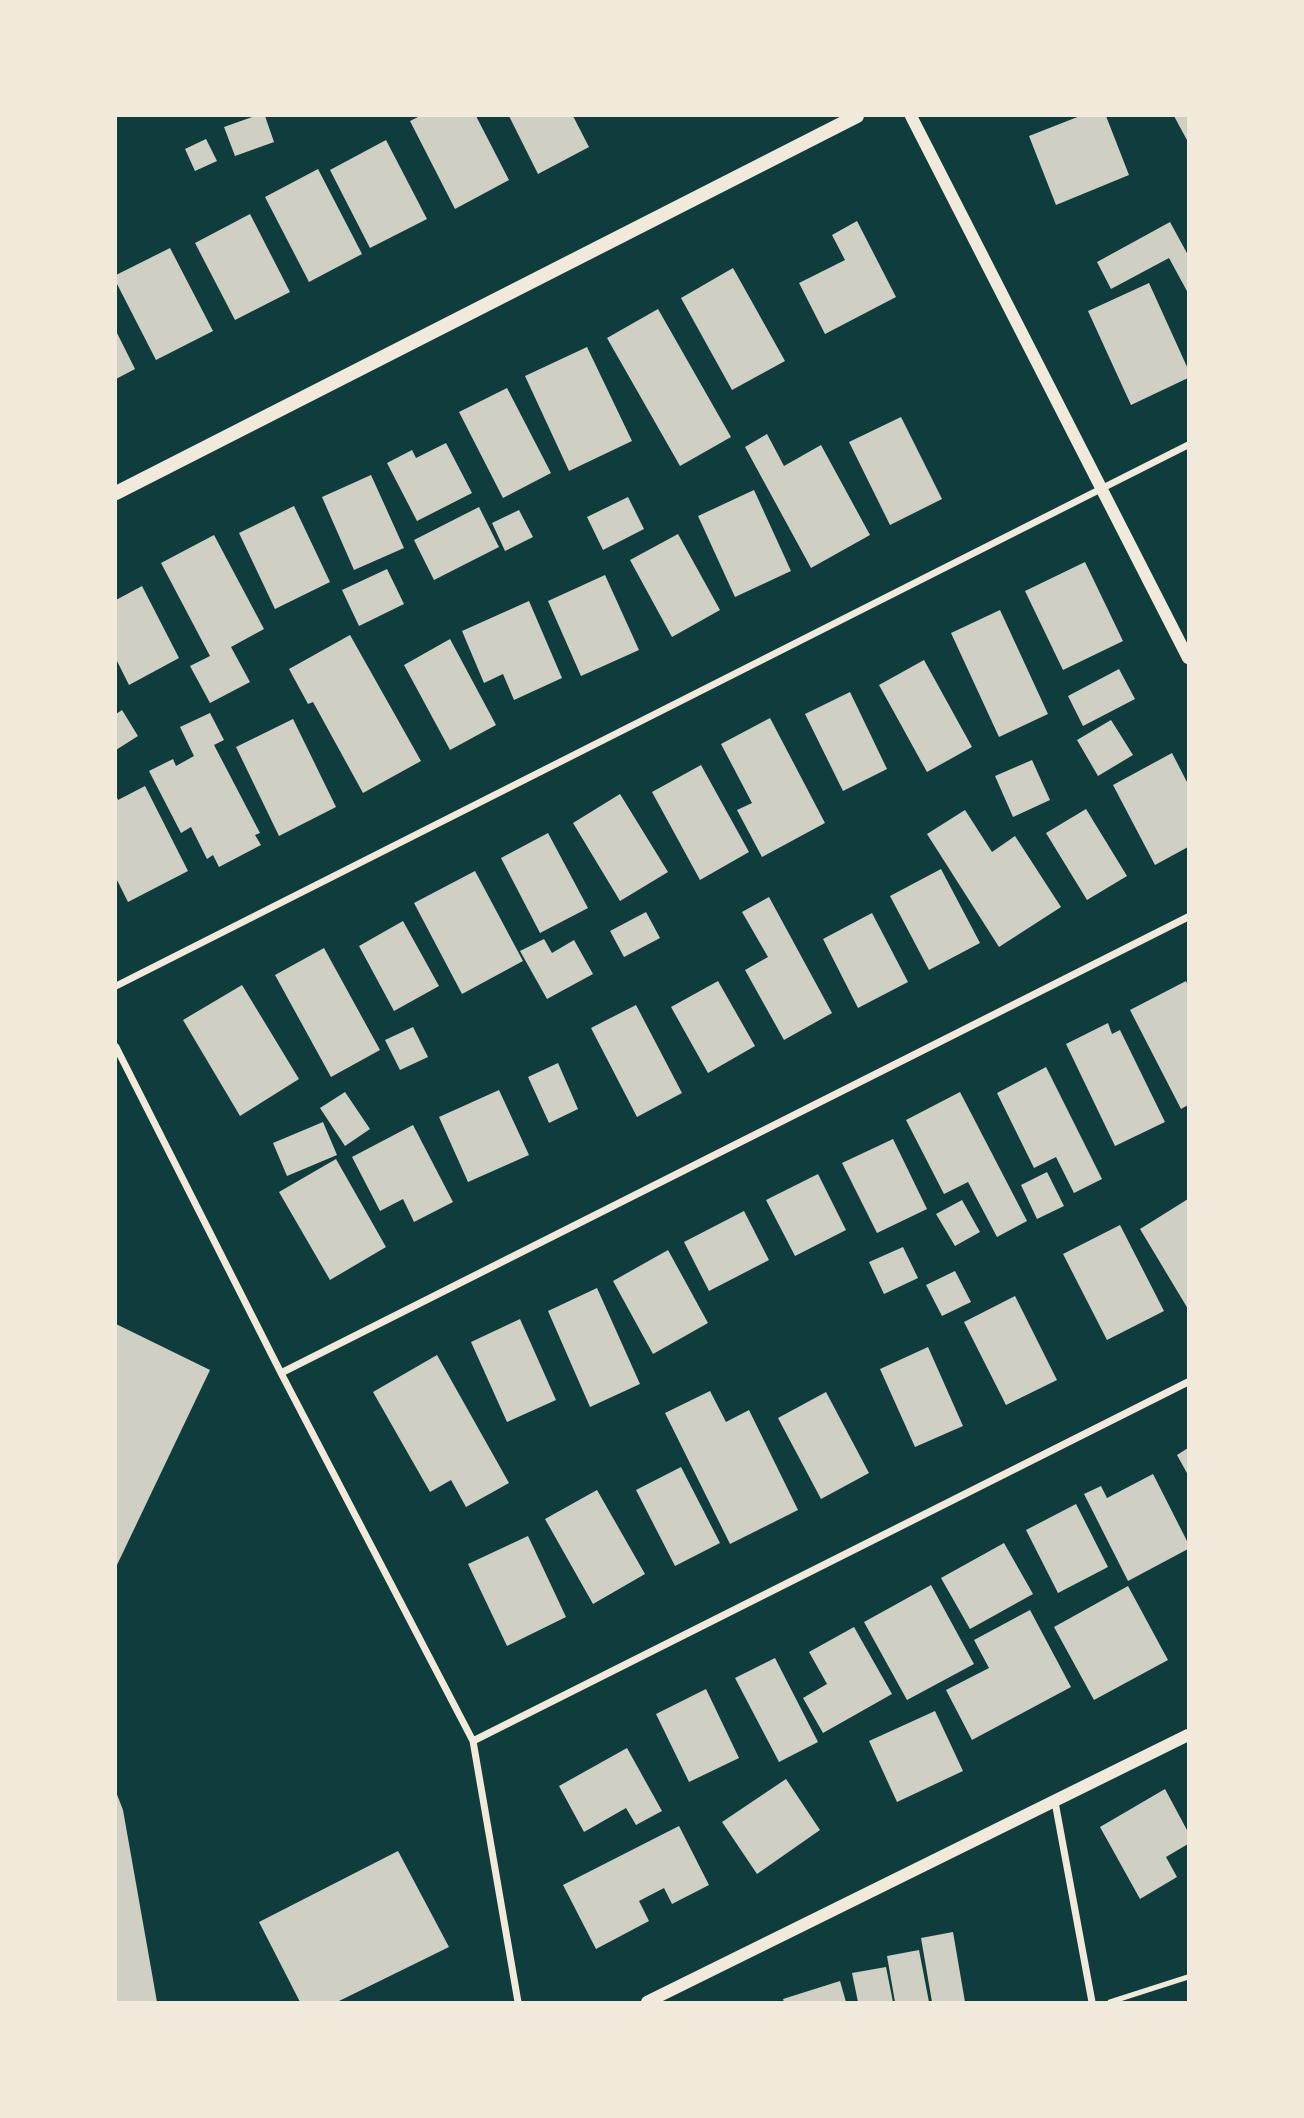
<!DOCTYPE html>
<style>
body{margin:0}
#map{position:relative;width:1304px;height:2118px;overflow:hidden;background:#0f3d3e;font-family:"DejaVu Sans",sans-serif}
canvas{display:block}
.frame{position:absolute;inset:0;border:117px solid #f1e9da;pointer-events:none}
</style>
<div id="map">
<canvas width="1304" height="2118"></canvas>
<div class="frame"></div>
</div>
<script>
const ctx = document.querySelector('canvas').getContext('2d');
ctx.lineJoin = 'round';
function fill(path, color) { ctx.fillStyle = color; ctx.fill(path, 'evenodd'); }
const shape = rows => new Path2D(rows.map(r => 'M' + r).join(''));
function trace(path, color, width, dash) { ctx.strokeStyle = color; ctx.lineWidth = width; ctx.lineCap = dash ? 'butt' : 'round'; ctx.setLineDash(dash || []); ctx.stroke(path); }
fill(shape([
 [255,116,265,116,274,142,235,156,224,127],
 [420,116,476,116,509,180,455,209,410,121],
 [509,116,573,116,589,147,538,174],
 [1080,116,1106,116,1129,175,1056,205,1029,136],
 [1174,116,1188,116,1188,142],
 [206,139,217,161,195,171,185,149],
 [386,140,427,219,370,248,330,170],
 [318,169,362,254,309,282,265,197],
 [250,214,290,292,235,320,195,243],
 [857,221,896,297,825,334,799,283,845,260,832,235],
 [1170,222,1188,255,1188,293,1169,258,1111,289,1097,262],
 [170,248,213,331,156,360,116,282,116,275],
 [733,268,785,361,732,390,681,298],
 [1149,283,1188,369,1188,378,1131,405,1088,311],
 [658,309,731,437,680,466,607,338],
 [116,331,135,369,116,379],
 [587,347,632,441,569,471,525,376],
 [507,388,551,473,503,498,459,412],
 [901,417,942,499,890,525,849,442],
 [767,434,784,466,821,445,870,535,811,568,745,447],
 [446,443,472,493,417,521,387,463,412,450,416,458],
 [371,475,404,548,354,570,322,497],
 [754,490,791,571,735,597,698,516],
 [628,497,644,529,603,550,587,517],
 [294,506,330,582,275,609,239,533],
 [479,507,499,547,434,580,414,540],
 [519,510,533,537,505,551,492,523],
 [678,534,720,610,672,637,630,560],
 [214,535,264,629,231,647,250,682,210,703,190,666,210,656,161,563],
 [1085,562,1123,641,1063,670,1025,591],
 [387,569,404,604,359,626,342,590],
 [605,575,639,650,581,676,548,601],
 [142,586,179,658,129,685,116,659,116,600],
 [529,601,562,678,514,700,503,674,484,683,462,631],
 [1000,610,1048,714,999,737,951,633],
 [350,635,421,761,363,793,313,702,308,704,289,669],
 [450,639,496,725,450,750,404,665],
 [924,660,972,747,927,772,879,685],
 [1119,669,1135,699,1083,726,1068,696],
 [850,692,887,769,843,791,805,714],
 [122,710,138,736,116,750,116,714],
 [210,713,224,740,214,745,260,833,255,835,261,845,219,867,213,855,207,859,191,827,181,833,149,771,173,759,176,766,194,756,180,727],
 [770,718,825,823,762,857,737,810,752,803,721,744],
 [293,719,336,807,279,836,236,747],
 [1111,720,1133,755,1098,776,1077,740],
 [1172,753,1188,784,1188,847,1155,865,1113,785],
 [1032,760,1050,800,1013,817,995,776],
 [701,765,749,852,700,880,652,792],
 [145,786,188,871,128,902,116,878,116,795,118,800],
 [620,794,668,872,620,901,573,823],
 [1086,809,1127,876,1087,900,1046,833],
 [965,810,992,852,1015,836,1061,907,999,947,927,834],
 [548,833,588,908,540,933,501,858],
 [941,869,980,943,929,970,890,896],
 [475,871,523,961,462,994,414,903],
 [769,897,832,1013,784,1040,745,970,768,957,742,912],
 [646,912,660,938,624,957,610,931],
 [872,913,908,982,858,1008,823,939],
 [403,921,439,986,394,1011,359,946],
 [544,939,552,953,574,940,593,974,547,999,520,951],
 [324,948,380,1050,331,1077,275,975],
 [718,981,755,1046,708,1073,671,1007],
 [1186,981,1188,986,1188,1105,1181,1109,1130,1010],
 [242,985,299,1079,240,1116,183,1020],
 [636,1005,682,1093,637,1117,591,1028],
 [1108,1023,1112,1034,1120,1030,1165,1122,1115,1146,1066,1044],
 [413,1027,428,1057,400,1070,385,1040],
 [558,1063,578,1109,549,1123,528,1077],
 [1046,1067,1102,1179,1074,1193,1056,1157,1034,1168,997,1093],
 [499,1090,529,1155,468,1182,439,1117],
 [345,1092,370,1129,345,1146,320,1108],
 [960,1092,1027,1221,997,1237,968,1182,944,1194,906,1120],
 [323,1122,337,1155,287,1176,273,1143],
 [413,1125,453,1202,414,1222,403,1199,380,1211,352,1157],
 [893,1139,927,1209,877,1233,842,1163],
 [336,1159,386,1247,330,1280,279,1192],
 [1047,1172,1064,1206,1037,1219,1021,1185],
 [818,1174,846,1230,795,1256,766,1200],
 [1188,1199,1188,1309,1140,1229],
 [962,1200,980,1232,955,1246,936,1214],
 [744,1211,769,1260,709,1291,684,1242],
 [1120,1225,1164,1311,1107,1340,1063,1254],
 [903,1247,918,1278,884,1294,869,1262],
 [668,1250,708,1323,653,1354,613,1281],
 [955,1271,971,1302,942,1316,926,1285],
 [597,1288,640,1384,590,1407,548,1311],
 [1015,1296,1057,1380,1006,1405,964,1322],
 [520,1319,556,1400,507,1422,471,1342],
 [116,1324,210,1370,116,1567],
 [928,1347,963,1426,915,1447,880,1369],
 [437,1355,509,1483,466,1507,451,1480,430,1492,373,1392],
 [710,1391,726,1422,749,1410,798,1510,730,1544,665,1413],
 [826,1392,869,1473,821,1499,778,1418],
 [1188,1448,1188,1475,1177,1455],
 [681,1467,720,1543,675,1566,636,1490],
 [1153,1474,1188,1543,1188,1549,1128,1581,1084,1494,1101,1486,1107,1498],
 [597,1490,645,1574,593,1604,545,1519],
 [1076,1504,1108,1567,1058,1593,1026,1530],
 [528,1536,566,1617,507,1646,468,1564],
 [1004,1543,1033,1594,970,1629,941,1578],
 [931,1585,974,1664,907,1700,864,1622],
 [1128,1586,1168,1660,1094,1700,1054,1627],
 [1030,1610,1071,1687,972,1740,946,1690,989,1668,974,1640],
 [854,1627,892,1694,823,1733,803,1698,827,1684,809,1652],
 [775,1658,818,1742,779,1762,735,1678],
 [706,1689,739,1758,689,1782,656,1714],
 [935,1711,963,1771,897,1802,869,1741],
 [627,1748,662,1811,636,1825,626,1808,584,1832,559,1786],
 [786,1779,820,1830,757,1874,722,1822],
 [1165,1789,1188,1832,1188,1844,1166,1857,1177,1877,1140,1899,1100,1827],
 [116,1792,123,1810,157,2002,116,2002],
 [679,1826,709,1885,672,1904,664,1888,639,1901,649,1921,596,1949,563,1885],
 [398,1851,449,1947,337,2002,300,2002,259,1922],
 [953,1932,965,2002,932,2002,921,1938],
 [919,1950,929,2002,895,2002,887,1956],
 [886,1967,893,2002,858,2002,852,1973],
 [840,1981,846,2002,784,2002,783,1999]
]), '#cfcfc3');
trace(shape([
 [1110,2002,1188,1977]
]), '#f1e9da', 5);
trace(shape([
 [116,986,1188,445],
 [116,1047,281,1373,473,1741,518,2002],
 [281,1373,1188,917],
 [473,1741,1188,1382],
 [1055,1802,1092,2002]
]), '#f1e9da', 7);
trace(shape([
 [911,116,1188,658],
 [647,2002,1188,1735]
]), '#f1e9da', 12);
trace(shape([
 [116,493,857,116]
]), '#f1e9da', 14);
</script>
